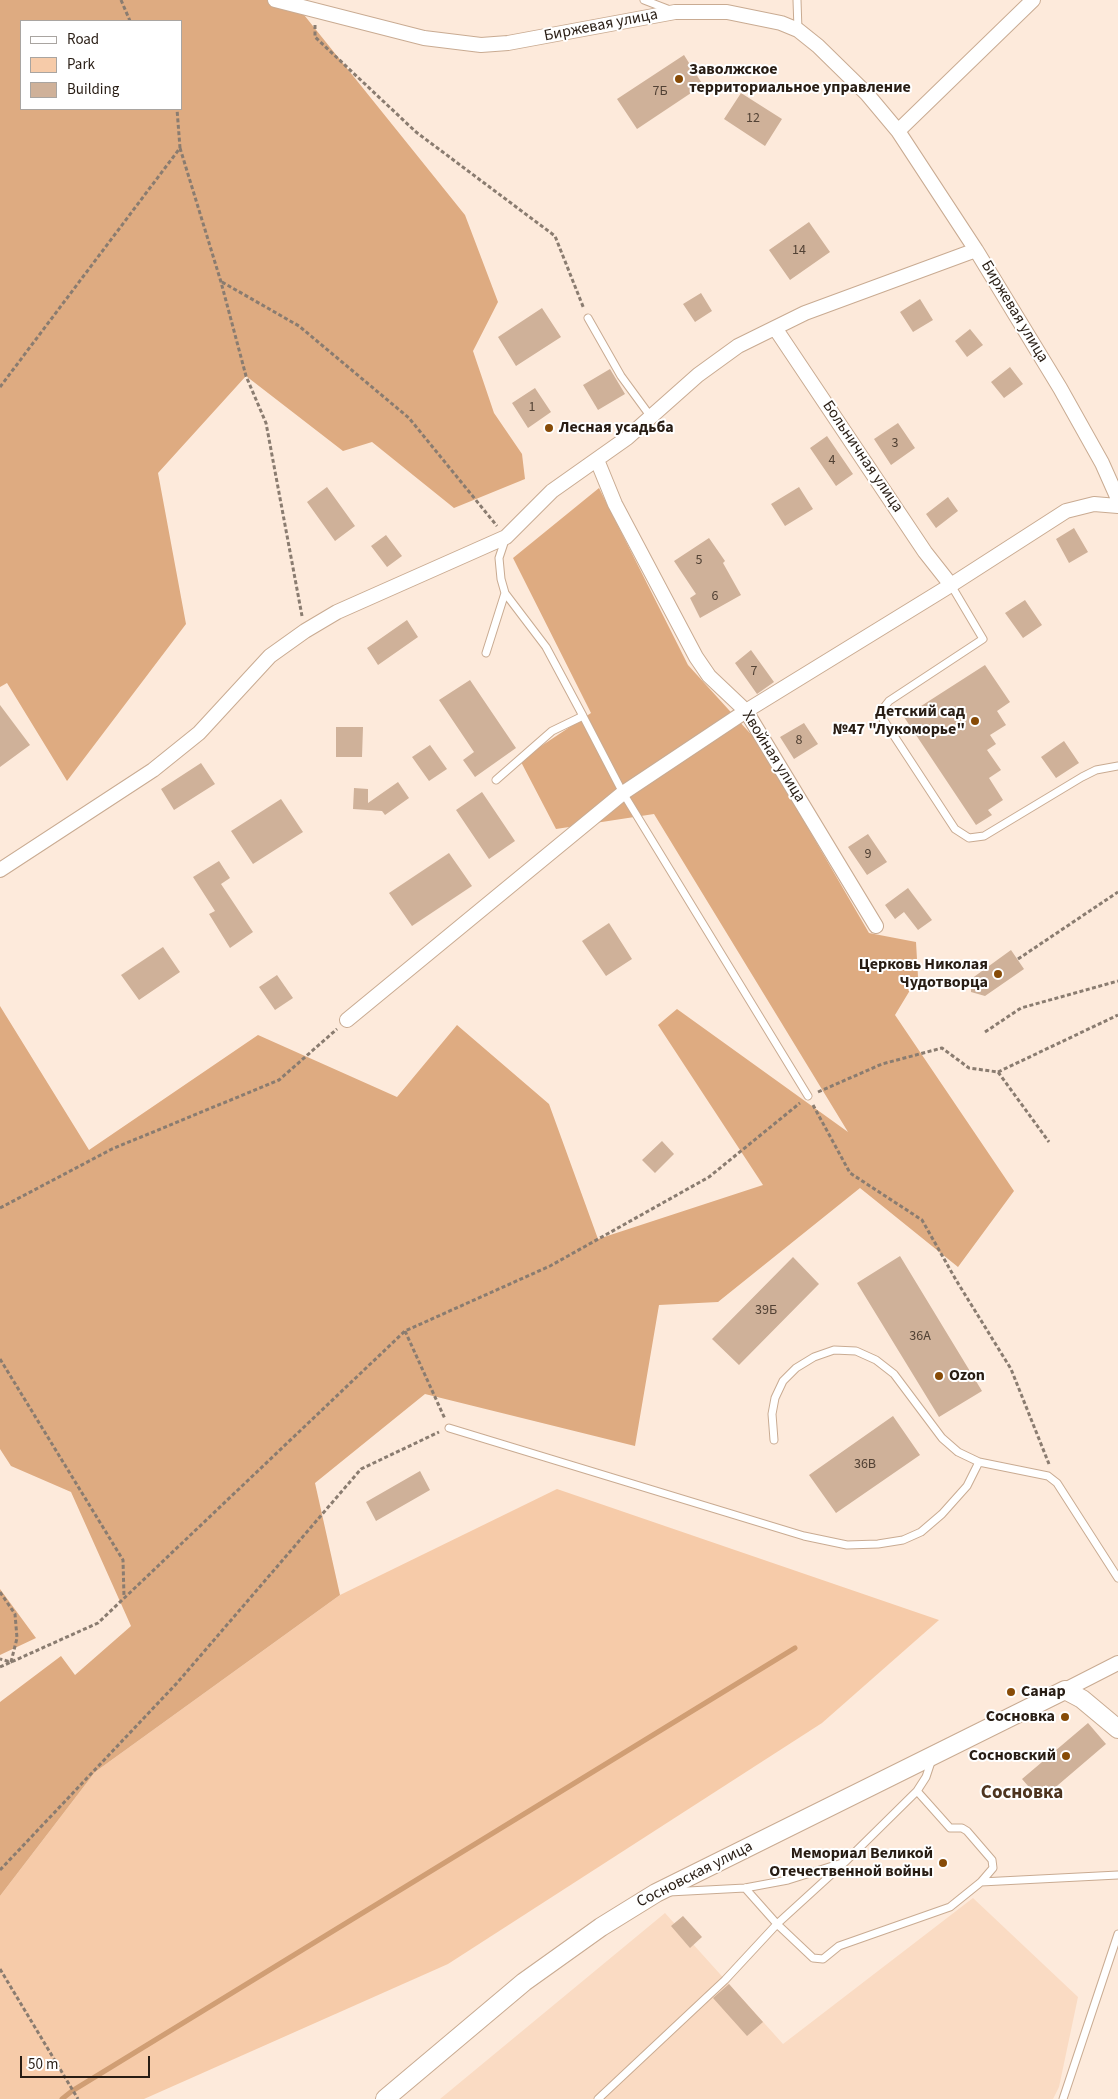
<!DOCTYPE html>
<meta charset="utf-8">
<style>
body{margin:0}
#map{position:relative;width:1118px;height:2099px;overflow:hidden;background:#fdeadb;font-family:"Source Sans 3",sans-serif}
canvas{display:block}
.legend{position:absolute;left:20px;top:20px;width:162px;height:90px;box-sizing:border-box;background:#fff;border:1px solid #a9a5a1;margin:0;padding:6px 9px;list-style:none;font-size:15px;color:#281d14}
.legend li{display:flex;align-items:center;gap:10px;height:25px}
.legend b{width:25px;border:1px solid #a9a5a1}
.scale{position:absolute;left:20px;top:2056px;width:130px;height:22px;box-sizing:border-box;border:2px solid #281d14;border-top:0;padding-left:6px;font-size:15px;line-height:18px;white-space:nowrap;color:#281d14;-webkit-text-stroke:4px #fff;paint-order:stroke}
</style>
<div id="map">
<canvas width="1118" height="2099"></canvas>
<ul class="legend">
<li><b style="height:6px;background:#fff"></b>Road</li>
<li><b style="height:14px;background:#f6cba9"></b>Park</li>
<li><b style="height:14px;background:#cfb199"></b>Building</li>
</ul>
<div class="scale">50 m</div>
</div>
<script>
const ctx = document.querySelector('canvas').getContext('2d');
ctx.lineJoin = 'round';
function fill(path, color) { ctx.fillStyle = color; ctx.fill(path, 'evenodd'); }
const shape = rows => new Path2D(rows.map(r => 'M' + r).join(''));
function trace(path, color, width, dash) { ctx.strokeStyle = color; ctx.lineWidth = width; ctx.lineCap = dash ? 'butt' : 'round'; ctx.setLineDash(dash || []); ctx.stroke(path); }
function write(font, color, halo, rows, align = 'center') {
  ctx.font = font + ' "Source Sans 3",sans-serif'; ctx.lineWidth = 4; ctx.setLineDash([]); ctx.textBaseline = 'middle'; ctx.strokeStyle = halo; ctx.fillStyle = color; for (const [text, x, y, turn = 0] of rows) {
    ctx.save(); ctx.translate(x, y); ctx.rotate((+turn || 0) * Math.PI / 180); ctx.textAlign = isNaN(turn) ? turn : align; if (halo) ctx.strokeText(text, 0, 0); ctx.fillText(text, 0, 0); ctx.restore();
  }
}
fill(shape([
 [973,1898,1078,1997,1059,2087,1053,2099,440,2099,665,1913,783,2044]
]), '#fadbc3');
fill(shape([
 [557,1489,939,1620,822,1723,448,1964,144,2099,0,2099,0,1896,95,1772,340,1595]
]), '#f6cba9');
fill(shape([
 [0,0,292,0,465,215,498,302,473,351,494,413,522,454,525,479,454,508,372,442,343,451,246,376,158,473,186,624,67,781,7,683,0,687],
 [21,21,181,21,181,109,21,109],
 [599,488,688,665,758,742,869,933,916,942,918,977,895,1015,1014,1191,958,1267,860,1188,718,1302,659,1305,635,1446,425,1394,315,1483,340,1595,95,1772,0,1896,0,1702,61,1656,75,1675,131,1626,71,1492,11,1466,0,1449,0,1006,89,1150,258,1035,397,1097,457,1025,549,1104,598,1239,763,1185,658,1025,677,1009,848,1132,654,814,556,829,520,760,591,713,513,558],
 [0,1589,36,1638,0,1655]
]), '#deab81');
trace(shape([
 [62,2099,72,2091,795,1648]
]), '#d09e74', 5);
fill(shape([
 [684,55,703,85,637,129,617,99],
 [741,93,782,119,765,146,724,119],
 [809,222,830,252,790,280,769,250],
 [701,293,712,311,695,322,683,304],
 [920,299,933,320,913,332,900,312],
 [542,308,561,337,516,366,498,337],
 [970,329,983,345,967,357,955,341],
 [1010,367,1023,384,1004,398,991,382],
 [610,369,625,394,598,410,583,385],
 [535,388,551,412,528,428,512,403],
 [898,423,915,448,891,465,874,439],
 [827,436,853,474,836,486,810,448],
 [327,487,355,526,335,541,307,502],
 [799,487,813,509,785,526,771,504],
 [948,497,958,511,936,528,926,514],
 [1074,528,1088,552,1069,563,1056,539],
 [386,535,402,556,387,567,371,546],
 [709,538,725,561,723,563,741,595,700,618,690,598,696,594,674,561],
 [1025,600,1042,625,1023,638,1005,613],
 [407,620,418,637,378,665,367,648],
 [751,650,774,682,757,694,735,663],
 [985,665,1010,702,997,711,1006,725,990,735,996,744,987,750,1001,770,989,778,1003,800,988,810,992,815,976,825,904,717],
 [470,680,516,748,475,777,463,760,474,752,439,700],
 [0,705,30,745,0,767],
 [804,723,818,744,794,759,780,737],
 [336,727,363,727,362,757,336,757],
 [1064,741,1079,763,1056,778,1041,757],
 [430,745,447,769,429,781,412,757],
 [201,763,215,784,174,810,161,789],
 [398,782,409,798,385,815,382,811,353,809,354,788,368,789,368,803],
 [482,792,515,841,489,859,456,810],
 [281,799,303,832,253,864,231,831],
 [868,834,887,862,867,875,848,847],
 [449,853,472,886,412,926,389,893],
 [219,861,230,878,221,884,253,932,230,948,209,914,215,911,193,877],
 [908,888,932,920,918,930,904,912,895,919,885,905],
 [609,923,632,959,606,976,582,941],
 [163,947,180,972,139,1000,121,975],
 [1011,950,1024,969,985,996,971,992,971,979],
 [277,975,293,998,275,1010,259,987],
 [662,1141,674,1154,655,1173,642,1160],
 [900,1256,982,1391,939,1417,857,1283],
 [793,1257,819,1284,739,1365,712,1339],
 [893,1416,920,1455,836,1513,809,1475],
 [420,1471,430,1490,376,1521,366,1502],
 [1088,1723,1106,1744,1051,1791,1046,1785,1035,1794,1022,1779],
 [683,1916,702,1937,690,1948,671,1926],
 [729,1984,763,2022,747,2036,713,1998]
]), '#cfb199');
const service = shape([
 [644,0,670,10],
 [797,0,798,30],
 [588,318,621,376,651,417],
 [951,585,983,639,889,701,882,710,881,716,955,829,969,838,984,836,1082,777,1096,770,1118,766],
 [486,653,505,593],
 [583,716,623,793,808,1096],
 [496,780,552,731,583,716,546,647,505,593,501,579,499,558,506,537],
 [449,1428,804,1536,847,1545,878,1544,903,1540,921,1532,942,1514,967,1486,979,1462],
 [774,1440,772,1414,775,1398,783,1381,796,1368,814,1357,834,1350,856,1351,876,1360,894,1374,942,1438,958,1452,979,1462,1048,1476,1057,1483,1118,1578],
 [981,1882,1118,1875],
 [745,1888,777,1924,813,1958,823,1959,839,1946,950,1907,981,1882,993,1868,992,1860,967,1831,962,1828,950,1828,917,1791],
 [669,1892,745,1888,788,1880,842,1863],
 [598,2099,725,1980,777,1924,845,1862,917,1791,926,1777,932,1759],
 [1063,2099,1118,1934]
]);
const minor = shape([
 [275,0,424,38,481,45,508,43,675,12,727,12,781,23,798,30,818,46,867,94,898,131,976,250,1060,388,1102,463,1118,499],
 [898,131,1033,0],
 [775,328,925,552,951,585],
 [597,460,615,504,696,657,709,676,746,711,876,926],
 [0,870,153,770,199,733,270,656,305,631,337,612,506,537,552,491,627,438,698,375,738,346,805,313,976,250],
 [347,1020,623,793,746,711,951,585,1066,511,1094,504,1118,506],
 [1065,1690,1118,1663]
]);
const tertiary = shape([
 [385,2099,524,1982,601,1927,656,1893,1065,1690,1082,1699,1118,1729]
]);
trace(service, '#c9ab92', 9);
trace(minor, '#c9ab92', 16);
trace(tertiary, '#c9ab92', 20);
trace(shape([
 [121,0,130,21],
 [315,25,315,37,416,132,555,236,584,309],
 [180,148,221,282,246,376,266,423,302,616],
 [222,282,299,326,409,418,497,526],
 [0,387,180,148,177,109],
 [1018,959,1118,892],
 [985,1032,1021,1008,1118,981],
 [998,1072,1118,1015],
 [818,1092,882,1064,942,1048,969,1068,998,1072,1049,1142],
 [813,1105,850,1173,922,1220,956,1280,1011,1369,1049,1464],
 [0,1208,112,1149,279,1080,337,1029],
 [405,1331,445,1419],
 [0,1359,123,1560,124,1597],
 [0,1592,15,1614,17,1638,11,1662,0,1659],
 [0,1667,98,1623,405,1331,550,1266,709,1177,800,1103],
 [0,1870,177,1683,361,1469,439,1432],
 [0,1969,78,2099]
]), '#8a7c70', 3, [4, 2.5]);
trace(service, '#fff', 7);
trace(minor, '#fff', 14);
trace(tertiary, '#fff', 18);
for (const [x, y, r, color] of [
 [679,79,5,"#874b07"],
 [549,428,5,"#874b07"],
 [975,721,5,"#874b07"],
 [998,974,5,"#874b07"],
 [939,1376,5,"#874b07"],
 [1011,1692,5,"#874b07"],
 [1065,1717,5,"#874b07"],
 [1066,1756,5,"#874b07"],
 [943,1863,5,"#874b07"]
]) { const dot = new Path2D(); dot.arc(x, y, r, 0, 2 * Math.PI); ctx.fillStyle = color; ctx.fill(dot); trace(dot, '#fff', 2); }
write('14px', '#524235', null, [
 ["7Б",660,92],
 ["12",753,119],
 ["14",799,251],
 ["1",532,408],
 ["3",895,444],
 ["4",832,461],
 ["5",699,561],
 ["6",715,597],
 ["7",754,672],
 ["8",799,741],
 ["9",868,855],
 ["39Б",766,1311],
 ["36А",920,1337],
 ["36В",865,1465]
]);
write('16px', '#281d14', '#fff', [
 ["Биржевая улица",601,26,-11],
 ["Биржевая улица",1014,312,59],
 ["Больничная улица",862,457,56],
 ["Хвойная улица",773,757,58],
 ["Сосновская улица",695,1875,-27]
]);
write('bold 16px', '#281d14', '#fff', [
 ["Заволжское",689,70,"left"],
 ["территориальное управление",689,88,"left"],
 ["Лесная усадьба",559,428,"left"],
 ["Детский сад",965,712],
 ["№47 \"Лукоморье\"",965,730],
 ["Церковь Николая",988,965],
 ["Чудотворца",988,983],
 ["Ozon",949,1376,"left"],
 ["Санар",1021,1692,"left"],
 ["Сосновка",1055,1717],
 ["Сосновский",1056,1756],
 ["Мемориал Великой",933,1854],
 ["Отечественной войны",933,1872]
], 'right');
write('bold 19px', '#4d341f', '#fff', [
 ["Сосновка",1022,1794]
]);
</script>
